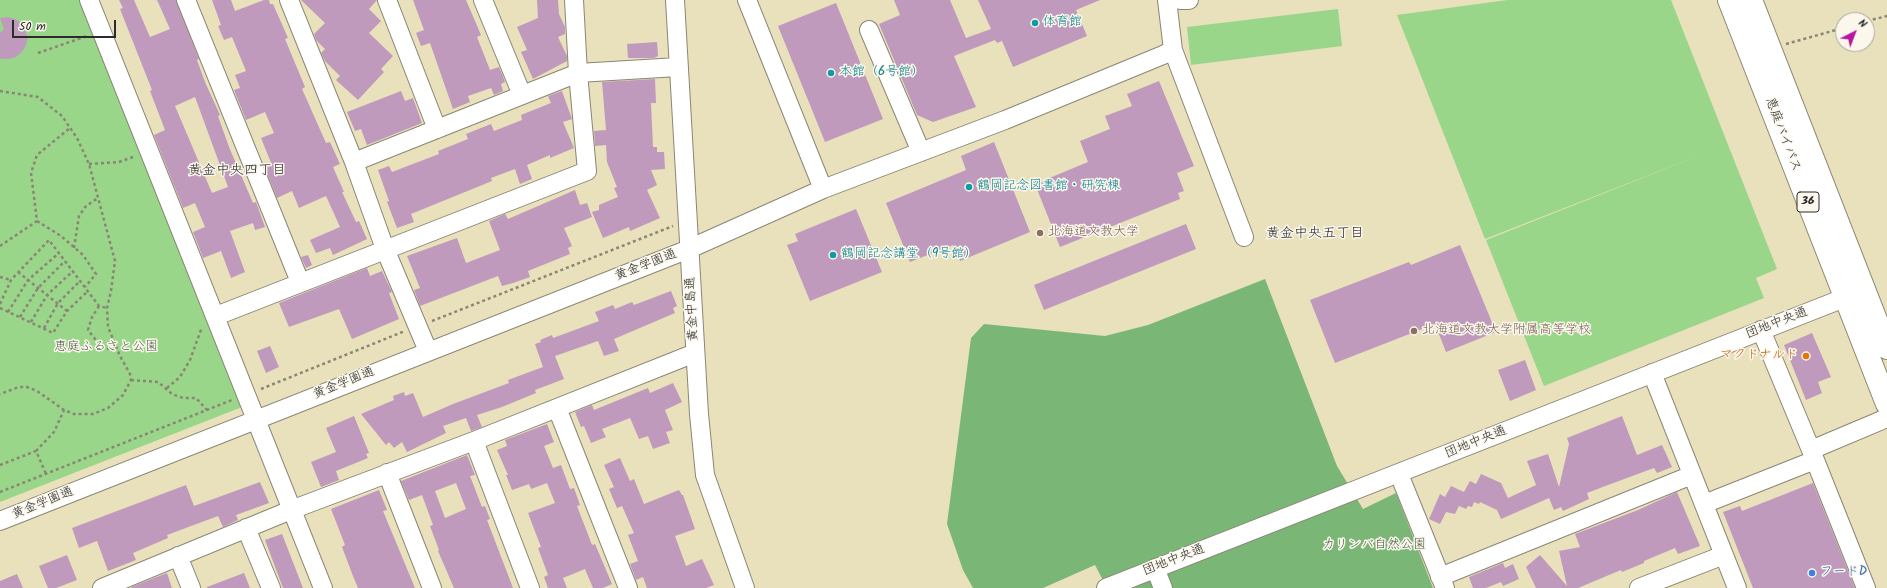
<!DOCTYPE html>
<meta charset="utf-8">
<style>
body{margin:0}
#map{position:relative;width:1887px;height:588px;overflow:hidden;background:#e9e0bc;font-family:Kalam,sans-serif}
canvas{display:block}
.north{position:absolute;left:1835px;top:12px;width:40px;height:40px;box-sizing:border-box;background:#fbf7ec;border:1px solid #a8a59f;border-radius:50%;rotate:42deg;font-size:11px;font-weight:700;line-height:16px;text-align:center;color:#2b2b2b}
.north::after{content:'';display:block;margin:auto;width:14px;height:18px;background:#b5179e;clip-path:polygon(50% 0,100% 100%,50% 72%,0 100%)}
.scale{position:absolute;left:12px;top:20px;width:104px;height:18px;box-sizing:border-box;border:2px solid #2b2b2b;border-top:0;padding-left:5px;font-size:12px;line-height:14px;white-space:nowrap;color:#2b2b2b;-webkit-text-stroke:3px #fbf7ec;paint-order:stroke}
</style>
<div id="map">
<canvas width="1887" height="588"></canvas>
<div class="north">N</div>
<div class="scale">50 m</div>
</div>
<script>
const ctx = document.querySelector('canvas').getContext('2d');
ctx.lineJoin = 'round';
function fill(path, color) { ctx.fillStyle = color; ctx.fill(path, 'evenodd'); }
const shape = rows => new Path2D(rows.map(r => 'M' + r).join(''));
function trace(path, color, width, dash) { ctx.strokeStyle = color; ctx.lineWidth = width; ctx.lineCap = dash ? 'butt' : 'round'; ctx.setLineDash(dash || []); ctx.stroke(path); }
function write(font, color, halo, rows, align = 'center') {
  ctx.font = font + ' Kalam,"Klee One",sans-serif'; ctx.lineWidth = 3; ctx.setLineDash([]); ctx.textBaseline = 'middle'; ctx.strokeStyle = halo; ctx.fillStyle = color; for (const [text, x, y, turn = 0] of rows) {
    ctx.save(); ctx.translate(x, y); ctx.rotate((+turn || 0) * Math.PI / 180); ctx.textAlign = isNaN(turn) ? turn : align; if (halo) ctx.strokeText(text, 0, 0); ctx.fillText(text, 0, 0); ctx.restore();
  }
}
fill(shape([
 [0,0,82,0,242,407,0,502],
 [1507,0,1671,0,1777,269,1756,278,1764,298,1544,386,1486,240,1703,154,1485,239,1397,15],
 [1338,9,1342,46,1191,65,1187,27]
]), '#99d68a');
fill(shape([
 [1265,279,1337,466,1363,509,1396,493,1433,588,1107,588,1095,565,1043,588,973,588,963,570,947,524,971,338,984,324,1105,336,1148,325]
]), '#7ab776');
fill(shape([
 [119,0,134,0,150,37,170,29,157,0,176,0,199,59,197,60,205,82,220,115,218,116,229,147,253,203,256,202,265,227,255,230,253,223,230,231,245,272,231,278,221,251,203,258,193,232,205,227,195,203,183,208,154,135,165,130,150,91,152,90,120,9,123,8],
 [195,97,228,187,212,193,175,106],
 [212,0,231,0,235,11,264,0,269,0,270,4,273,4,288,38,285,39,305,87,302,89,326,143,330,142,340,164,333,167,344,192,342,192,356,222,359,221,367,239,333,255,330,248,316,253,310,240,340,227,326,196,299,208,292,191,277,198,265,168,272,165,261,138,274,133,265,112,246,120,234,90,240,88,235,75,246,71,232,37,224,40,218,26,221,25],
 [301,0,377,0,369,9,381,21,369,33,393,56,381,69,384,72,358,100,336,80,340,76,325,61,321,53,325,49,316,40,314,34,325,23],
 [413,0,466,0,481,35,477,37,490,70,499,67,503,76,505,82,501,84,503,91,494,95,491,88,468,96,470,102,453,109,430,43,421,46,416,33,424,30],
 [537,0,558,0,559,14,565,27,565,34,558,37,567,56,567,61,533,79,521,52,527,50,517,27,538,18],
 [894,0,950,0,966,38,991,29,978,0,1100,0,1076,10,1087,36,1013,67,1002,41,997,43,995,40,954,56,976,107,933,122,917,115,879,24,900,15],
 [836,3,883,119,825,142,778,26],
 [7,17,15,19,21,23,28,37,26,45,22,52,16,57,9,59,0,59,0,33,4,29,0,18],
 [657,42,658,56,654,58,628,58,627,44],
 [655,79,656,103,651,103,653,147,657,147,657,152,664,152,665,169,651,170,657,185,647,190,660,218,630,231,629,227,603,238,592,212,599,210,599,205,618,197,614,188,617,187,607,162,606,145,595,146,594,131,606,130,602,82],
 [1159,81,1194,166,1177,173,1184,191,1178,193,1180,199,1060,247,1035,184,1088,162,1080,141,1110,129,1105,116,1132,106,1127,94],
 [401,91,405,101,413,98,422,123,367,145,361,129,355,131,347,112],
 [562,91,572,119,563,122,574,148,550,158,550,155,527,165,532,179,520,184,515,169,491,178,492,181,411,214,414,222,397,228,387,202,389,201,378,170,389,166,392,172,439,154,438,151,468,139,466,134,491,124,494,131,522,120,521,115,551,103,548,96],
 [994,142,1030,232,960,261,953,245,910,262,886,203,966,170,961,156],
 [575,190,580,205,587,203,592,217,564,228,572,246,568,248,570,254,528,271,530,277,513,283,502,286,498,276,420,306,414,290,420,288,407,256,457,238,466,263,500,250,489,221,505,214,508,219],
 [856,209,882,272,810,301,787,245,798,241,795,234],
 [1186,224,1196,249,1044,310,1034,285],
 [1460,245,1496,332,1446,352,1435,324,1335,363,1310,300,1409,262,1411,265],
 [308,255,312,265,306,268,301,257],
 [367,268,370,276,382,271,392,292,389,293,399,319,352,339,339,309,289,327,279,303],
 [671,291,677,306,673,308,675,313,614,339,619,351,604,356,598,341,555,356,564,379,535,390,536,393,502,407,477,415,482,427,471,431,466,418,443,426,446,433,407,452,402,442,394,448,389,442,386,445,361,414,394,400,393,396,404,392,405,396,413,393,423,417,453,404,509,383,508,380,543,367,535,344,541,342,540,340,552,335,553,338,599,321,595,312,613,305,615,309,632,302,634,305],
 [1812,333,1831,377,1818,382,1822,393,1806,400,1784,345],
 [270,346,279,367,266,373,257,351],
 [1525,360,1536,390,1510,401,1498,370],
 [673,383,682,402,665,410,673,430,666,432,670,443,653,449,648,436,639,439,630,418,602,429,606,437,591,443,584,426,581,427,575,412,592,405,594,410,648,388,650,393],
 [354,416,369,453,366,454,368,458,336,471,339,480,321,487,311,462,336,452,326,428],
 [1622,416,1637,455,1662,445,1672,467,1657,473,1654,468,1608,485,1587,493,1589,499,1563,511,1561,507,1554,510,1549,498,1501,519,1497,510,1480,502,1479,504,1474,502,1472,507,1468,506,1466,509,1459,506,1455,514,1446,512,1440,524,1429,519,1440,494,1445,497,1451,486,1464,492,1470,481,1476,484,1481,474,1501,483,1508,498,1536,485,1527,461,1548,454,1559,487,1569,444,1567,438],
 [547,424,554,442,544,446,553,468,561,465,570,489,574,488,580,505,577,506,592,545,595,544,612,584,603,588,593,588,585,569,563,578,567,588,548,588,544,577,548,575,538,548,541,547,528,513,555,503,547,483,531,489,529,484,512,490,506,475,508,475,497,450,507,446,505,440],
 [467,455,475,475,470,476,482,507,485,506,490,519,487,520,513,588,454,588,438,551,439,550,430,526,433,525,422,495,409,500,401,481],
 [456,483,466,509,445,518,435,491],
 [620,458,630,481,634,479,644,504,679,490,682,495,683,495,695,529,675,536,686,566,702,559,714,585,706,588,647,588,643,577,636,580,630,564,638,561,628,535,634,533,622,506,617,508,609,489,614,487,604,465],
 [260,482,269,503,236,515,238,520,223,527,218,516,167,535,168,538,133,553,136,560,108,571,97,541,79,548,72,528,186,485,194,506],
 [1813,483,1855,588,1753,588,1723,512,1740,506,1742,511],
 [379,490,387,510,383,511,415,588,358,588,353,576,342,547,345,545,331,509],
 [1677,492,1700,546,1678,554,1675,548,1644,561,1644,563,1622,572,1621,570,1578,588,1536,588,1526,567,1540,555,1567,586,1559,551,1580,547,1575,534,1638,510],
 [282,534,303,588,283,588,265,540],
 [67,555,77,580,56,588,48,588,39,566],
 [1503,563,1505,568,1513,564,1519,579,1503,586,1501,582,1486,588,1473,588,1469,577],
 [167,573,172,588,132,588,131,587],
 [244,573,250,588,207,588,207,587],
 [17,574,23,588,0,588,0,581]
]), '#bf9abd');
const minor = shape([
 [89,0,323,588],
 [186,0,300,282],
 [289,0,354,162,385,249,428,351],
 [387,0,437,129],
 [483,0,522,95],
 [675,0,699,414,705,475,745,588],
 [747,0,823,189],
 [1180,0,1189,0],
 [869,30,921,152],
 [1173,50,1244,237],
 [354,162,578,73,678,67],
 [216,316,587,171,578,73,574,0],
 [1761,330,1811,450,1887,418],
 [1652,373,1737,588],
 [557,408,628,588],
 [474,441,530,588],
 [1811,450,1866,588],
 [387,473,432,588],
 [1399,474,1445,588],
 [1704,504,1815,460],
 [0,521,689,249,823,189,1005,120,1163,55,1173,50,1167,0],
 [246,528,271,588],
 [178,556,191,588],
 [1155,568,1163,588],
 [1440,577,1692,475],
 [102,588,291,510,474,441,695,353],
 [1106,588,1857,293],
 [1639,588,1724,555]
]);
const highway = shape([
 [1729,0,1887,404],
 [1751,0,1887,348]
]);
trace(minor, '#8a8674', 20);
trace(highway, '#8a8674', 24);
trace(shape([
 [1867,21,1887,16],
 [1786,44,1843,28],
 [38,53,87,36],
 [0,91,38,97,62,116,77,138,89,164,115,261,111,291,107,308,108,327,120,356,130,374,131,380,123,395,108,408,93,414,74,414,64,410,37,391,27,387,19,387,0,394],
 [89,164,119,162,136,156],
 [37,221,61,236,83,255,96,274,85,287],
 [0,246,37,221,31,173,37,155,70,128],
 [74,248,79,216,86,206,98,198],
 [18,272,67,311],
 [0,277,11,280],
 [0,304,11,280,49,240,99,306,107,308],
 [99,306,92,317,88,330,99,344,106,349,116,348],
 [0,308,53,333,67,311,88,291],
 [8,312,28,280,59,253],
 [20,317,38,288,65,261],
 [432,321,673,226],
 [31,322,47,295,73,271],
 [44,328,58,303,80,281],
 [131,380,158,382,172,394,183,398,196,398,207,410],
 [167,388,180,377,190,360,202,327],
 [261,389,405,331],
 [36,451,54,432,64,410],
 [0,465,36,451,46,474],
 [0,492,232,400]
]), '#8a8674', 2.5, [3, 3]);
trace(minor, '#fff', 18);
trace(highway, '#fff', 22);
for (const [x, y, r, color] of [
 [1035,23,4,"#0f9aa8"],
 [831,73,4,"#0f9aa8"],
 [969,187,4,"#0f9aa8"],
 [1040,233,4,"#8d6e63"],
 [833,255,4,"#0f9aa8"],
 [1414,331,4,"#8d6e63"],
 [1806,356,4,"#e8710a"],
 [1812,573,4,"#3f7fe0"]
]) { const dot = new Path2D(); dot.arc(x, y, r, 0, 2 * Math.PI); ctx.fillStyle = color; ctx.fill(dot); trace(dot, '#fbf7ec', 1.5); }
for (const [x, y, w] of [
 [1808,202,22]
]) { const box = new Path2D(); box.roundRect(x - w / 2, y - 10, w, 20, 3); ctx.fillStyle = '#fbf7ec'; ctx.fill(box); trace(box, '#2b2b2b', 1); }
write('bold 12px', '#2b2b2b', null, [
 ["36",1808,202]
]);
write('13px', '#0d838f', '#fbf7ec', [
 ["体育館",1043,23],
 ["本館（6号館）",839,73],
 ["鶴岡記念図書館・研究棟",977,187],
 ["鶴岡記念講堂（9号館）",841,255]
], 'left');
write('13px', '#2b2b2b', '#fbf7ec', [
 ["恵庭バイパス",1782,135,69],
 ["黄金学園通",646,266,-21],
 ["黄金中島通",693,309,-93],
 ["団地中央通",1777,324,-21],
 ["黄金学園通",344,384,-22],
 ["団地中央通",1476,443,-22],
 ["黄金学園通",43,504,-22],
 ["団地中央通",1174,561,-21]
]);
write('13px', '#785e54', '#fbf7ec', [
 ["北海道文教大学",1048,233],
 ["北海道文教大学附属高等学校",1422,331]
], 'left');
write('13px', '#4c5e48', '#fbf7ec', [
 ["恵庭ふるさと公園",106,348],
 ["カリンバ自然公園",1374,546]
]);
write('13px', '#c56008', '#fbf7ec', [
 ["マクドナルド",1798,356]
], 'right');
write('13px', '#366cbe', '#fbf7ec', [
 ["フードD",1820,573]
], 'left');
write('14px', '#2b2b2b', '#fbf7ec', [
 ["黄金中央四丁目",237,172],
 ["黄金中央五丁目",1315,235]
]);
</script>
